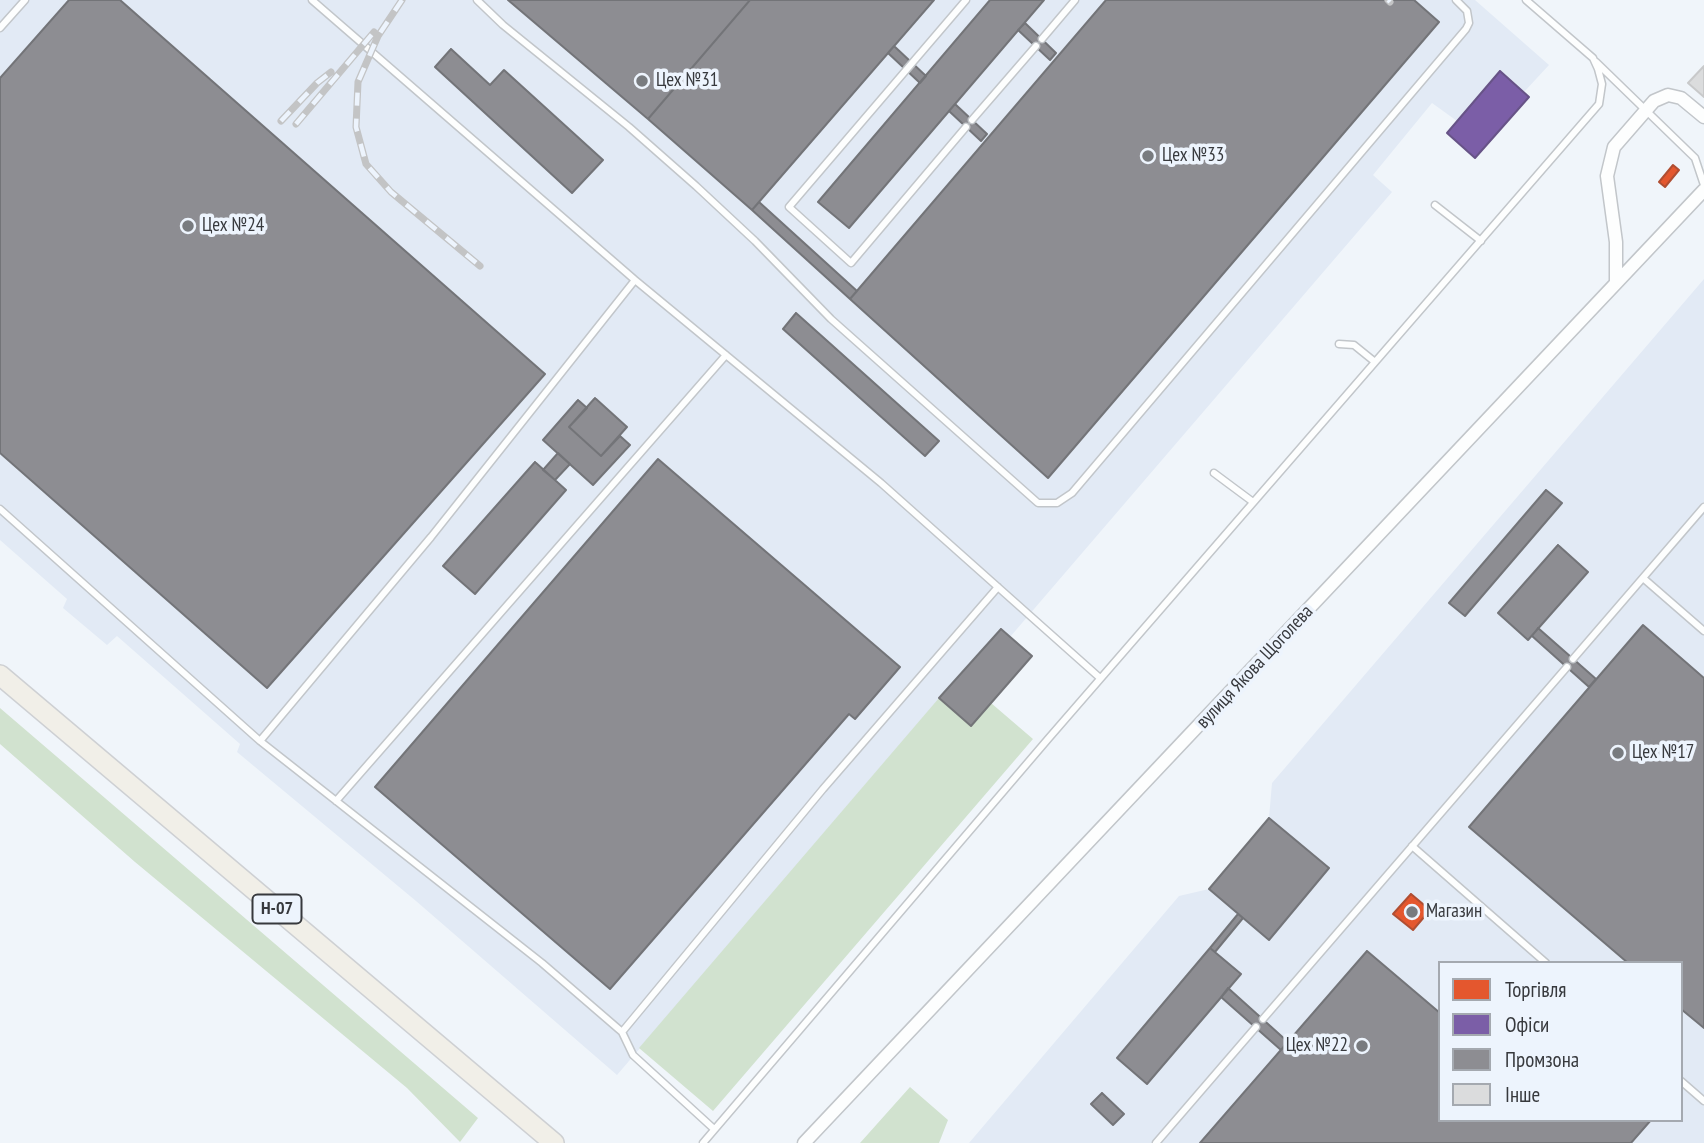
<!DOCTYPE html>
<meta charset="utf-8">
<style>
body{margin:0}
#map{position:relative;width:1704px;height:1143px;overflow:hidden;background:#f0f5fa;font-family:"PT Sans Narrow",sans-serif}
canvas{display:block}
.legend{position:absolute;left:1438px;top:961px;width:245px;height:161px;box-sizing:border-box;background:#edf4fd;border:2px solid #a4a9b0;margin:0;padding:9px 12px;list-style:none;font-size:21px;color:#37393d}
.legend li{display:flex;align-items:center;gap:14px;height:35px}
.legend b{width:35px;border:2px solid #a4a9b0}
</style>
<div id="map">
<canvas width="1704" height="1143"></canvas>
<ul class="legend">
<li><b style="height:19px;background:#e4572e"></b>Торгівля</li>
<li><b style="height:19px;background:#7b5ea7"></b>Офіси</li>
<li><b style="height:19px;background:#8d8d92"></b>Промзона</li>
<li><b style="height:19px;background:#dbdcdd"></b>Інше</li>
</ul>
</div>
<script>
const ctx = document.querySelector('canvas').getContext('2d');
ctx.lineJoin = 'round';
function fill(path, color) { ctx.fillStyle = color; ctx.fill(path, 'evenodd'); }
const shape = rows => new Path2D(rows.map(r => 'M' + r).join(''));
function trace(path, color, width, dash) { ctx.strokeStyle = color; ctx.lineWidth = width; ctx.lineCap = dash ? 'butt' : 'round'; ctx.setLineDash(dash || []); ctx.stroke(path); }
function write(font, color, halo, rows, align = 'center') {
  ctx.font = font + ' "PT Sans Narrow",sans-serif'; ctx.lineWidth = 7; ctx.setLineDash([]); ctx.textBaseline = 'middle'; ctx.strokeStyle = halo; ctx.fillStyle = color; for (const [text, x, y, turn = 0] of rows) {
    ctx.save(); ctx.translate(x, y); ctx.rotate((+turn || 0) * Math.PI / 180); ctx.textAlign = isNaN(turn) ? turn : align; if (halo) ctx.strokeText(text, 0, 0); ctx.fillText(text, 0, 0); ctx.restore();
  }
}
fill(shape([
 [0,0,1475,0,1549,65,1524,92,1500,72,1457,121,1432,103,1373,175,1392,192,1010,637,971,726,939,699,617,1075,416,901,237,752,240,744,117,636,107,645,63,608,67,599,0,540],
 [1704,279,1704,1143,969,1143,1179,896,1209,889,1269,818,1272,783],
 [1440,963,1681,963,1681,1120,1440,1120]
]), '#e2eaf5');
fill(shape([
 [939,698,971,726,991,703,1033,739,713,1111,639,1048],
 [0,708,478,1118,460,1142,407,1088,135,862,0,744],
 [910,1087,948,1120,939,1143,860,1143]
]), '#d1e2cf');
const shops = shape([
 [1673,165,1679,170,1665,187,1659,182,1673,165],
 [1411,894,1430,910,1413,930,1393,914,1411,894]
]);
fill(shops, '#e4572e');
trace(shops, '#b04e32', 2);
const offices = shape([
 [1500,71,1529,97,1475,158,1447,133,1500,71]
]);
fill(offices, '#7b5ea7');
trace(offices, '#675387', 2);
const industry = shape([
 [69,0,120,0,545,374,267,688,0,453,0,78,69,0],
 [508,0,750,0,648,119,508,0],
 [750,0,934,0,752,210,648,119,750,0],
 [990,0,1044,0,849,228,818,202,990,0],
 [1106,0,1414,0,1439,22,1048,478,850,299,1106,0],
 [1025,23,1056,53,1050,60,1018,30,1025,23],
 [894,46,926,76,920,83,888,53,894,46],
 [451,49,490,85,504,70,603,160,572,193,435,67,451,49],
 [955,104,987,134,981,141,949,111,955,104],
 [759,202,857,291,850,299,752,210,759,202],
 [796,313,939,441,925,456,783,329,796,313],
 [595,398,627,427,601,456,569,427,595,398],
 [578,400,587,408,569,427,601,456,620,436,630,445,593,485,543,440,578,400],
 [558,453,570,464,555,480,543,470,558,453],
 [658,459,900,667,855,719,849,714,610,989,375,787,658,459],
 [535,462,566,490,475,594,443,566,535,462],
 [1546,490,1562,503,1465,616,1449,603,1546,490],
 [1558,545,1588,572,1528,640,1498,613,1558,545],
 [1643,625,1704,678,1704,1028,1681,1009,1681,963,1628,963,1469,827,1643,625],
 [1538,628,1596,679,1589,687,1532,636,1538,628],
 [1001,629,1032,656,971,726,939,698,1001,629],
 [1269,818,1329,868,1269,940,1209,889,1269,818],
 [1238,914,1243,918,1215,952,1210,948,1238,914],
 [1210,948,1241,974,1147,1084,1117,1058,1210,948],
 [1367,951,1440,1013,1440,1120,1651,1120,1631,1143,1200,1143,1367,951],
 [1228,988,1288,1042,1281,1050,1221,997,1228,988],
 [1102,1093,1124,1114,1113,1125,1091,1104,1102,1093]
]);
fill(industry, '#8d8d92');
trace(industry, '#737478', 2);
const building = shape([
 [1704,66,1704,97,1688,83,1704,66]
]);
fill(building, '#dbdcdd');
trace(building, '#c8c9ca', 2);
const service = shape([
 [312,0,635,280,881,483,1100,678],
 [477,0,503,25,629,127,696,186,755,241,831,319,1038,503,1057,503,1072,493,1466,29,1469,23,1467,11,1456,0],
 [966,0,789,207,851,263,966,127],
 [0,28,25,0],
 [1042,39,1075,0],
 [1596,62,1695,158,1704,185],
 [972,120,1036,46],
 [1435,205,1481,241],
 [1339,344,1354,345,1375,362],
 [1214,473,1253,502],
 [0,509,260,741,542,963,622,1032,633,1055,714,1129],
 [1643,578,1704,631],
 [1573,659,1704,507],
 [260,741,431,537,635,280],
 [336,801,726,355],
 [1412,846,1546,963],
 [1263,1019,1567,667],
 [622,1032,823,789,998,587],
 [1681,1081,1704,1101],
 [703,1143,1048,739,1599,104,1602,84,1598,69,1593,58,1526,0],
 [1156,1143,1256,1027]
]);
const minor = shape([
 [1616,283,1616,242,1607,176,1614,147,1654,101,1668,95,1681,98,1704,117],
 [804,1143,1704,190]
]);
const primary = shape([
 [0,675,554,1143]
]);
trace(service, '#c2c6ca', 9);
trace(minor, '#c2c6ca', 15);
trace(primary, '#ced0d3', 22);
trace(service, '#fdfefe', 6);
trace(minor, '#fdfefe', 12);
trace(primary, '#f1efe8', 19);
const rail = shape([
 [402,0,378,36,358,82,356,127,366,164,391,192,480,266],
 [1388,0,1390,2],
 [281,121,317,83,331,72],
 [296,124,374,32]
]);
trace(rail, '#c3c4c5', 7);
trace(rail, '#edf4fd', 4.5, [13]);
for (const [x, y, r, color] of [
 [642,81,7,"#787b7f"],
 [1148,156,7,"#787b7f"],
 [188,226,7,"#787b7f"],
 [1618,753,7,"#787b7f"],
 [1412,912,7,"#787b7f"],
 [1362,1046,7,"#787b7f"]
]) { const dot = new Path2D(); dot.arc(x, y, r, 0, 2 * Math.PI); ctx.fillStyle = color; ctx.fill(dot); trace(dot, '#edf4fd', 2.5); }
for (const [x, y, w] of [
 [277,909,49]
]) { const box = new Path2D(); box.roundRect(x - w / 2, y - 14.5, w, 29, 5); ctx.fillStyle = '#edf4fd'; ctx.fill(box); trace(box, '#37393d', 2); }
write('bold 18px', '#37393d', null, [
 ["Н-07",277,909]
]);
write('19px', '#37393d', '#edf4fd', [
 ["Цех №31",656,81],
 ["Цех №33",1162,156],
 ["Цех №24",202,226],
 ["Цех №17",1632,753],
 ["Магазин",1426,912],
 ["Цех №22",1348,1046,"right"]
], 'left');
write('19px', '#37393d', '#edf4fd', [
 ["вулиця Якова Щоголева",1255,667,-47]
]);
</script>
